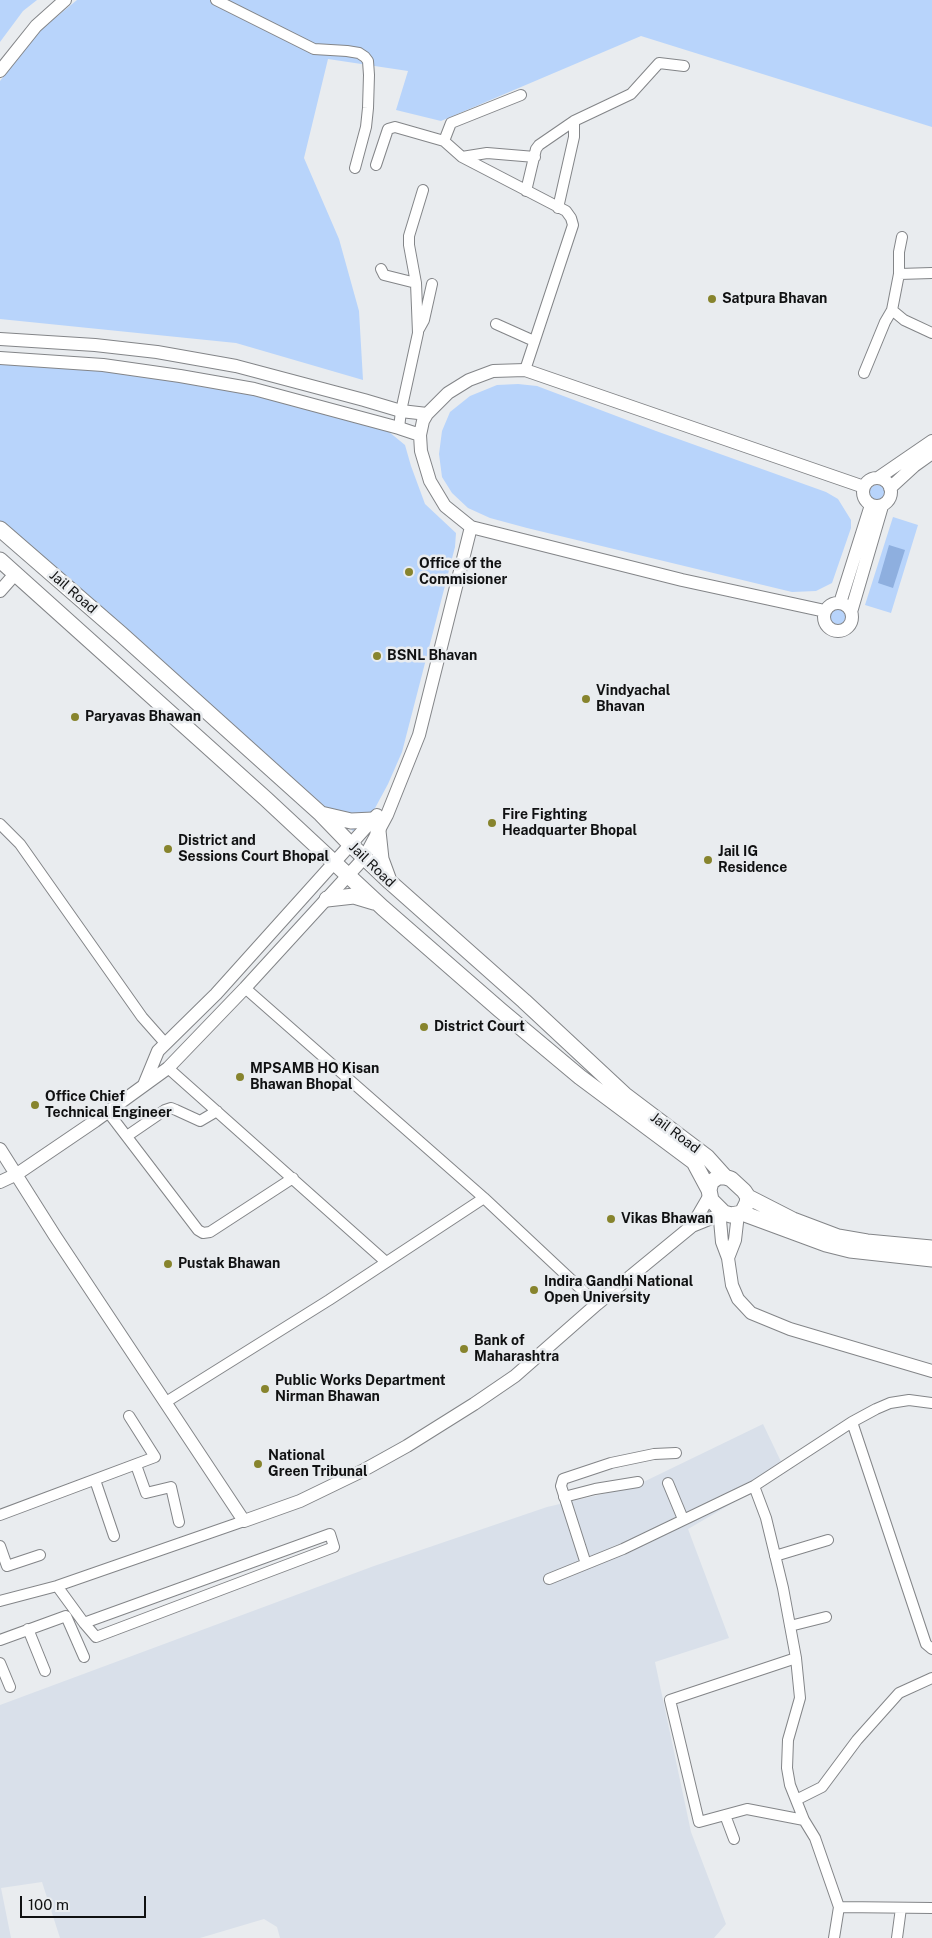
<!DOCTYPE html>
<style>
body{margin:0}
#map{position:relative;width:932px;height:1938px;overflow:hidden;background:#e9ecef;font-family:"Public Sans",sans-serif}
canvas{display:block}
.scale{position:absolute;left:20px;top:1896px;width:126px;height:22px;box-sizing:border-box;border:2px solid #101112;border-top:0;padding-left:6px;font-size:15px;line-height:18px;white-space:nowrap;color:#101112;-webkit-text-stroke:4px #e9ecef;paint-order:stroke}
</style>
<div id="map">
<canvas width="932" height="1938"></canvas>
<div class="scale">100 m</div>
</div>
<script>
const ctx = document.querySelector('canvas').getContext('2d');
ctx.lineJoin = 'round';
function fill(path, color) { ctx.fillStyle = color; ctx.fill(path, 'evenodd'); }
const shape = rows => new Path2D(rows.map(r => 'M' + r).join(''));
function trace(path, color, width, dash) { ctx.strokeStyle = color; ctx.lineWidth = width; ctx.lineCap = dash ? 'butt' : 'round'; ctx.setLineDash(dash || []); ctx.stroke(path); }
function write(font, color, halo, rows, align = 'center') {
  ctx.font = font + ' "Public Sans",sans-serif'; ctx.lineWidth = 5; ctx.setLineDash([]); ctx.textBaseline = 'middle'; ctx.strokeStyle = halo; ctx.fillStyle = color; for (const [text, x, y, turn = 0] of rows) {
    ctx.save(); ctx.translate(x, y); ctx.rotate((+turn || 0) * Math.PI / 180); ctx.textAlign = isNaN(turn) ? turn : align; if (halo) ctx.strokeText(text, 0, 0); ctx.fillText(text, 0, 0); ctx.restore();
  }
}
fill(shape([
 [763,1424,786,1472,688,1529,729,1638,655,1662,691,1832,726,1924,714,1938,280,1938,277,1927,264,1919,200,1938,60,1938,42,1882,1,1888,11,1938,0,1938,0,1705,374,1566,547,1507,633,1487]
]), '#d9e0ea');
fill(shape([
 [0,0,37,0,23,11,0,42],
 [77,0,932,0,932,127,641,36,441,121,396,110,408,71,328,59,304,158,339,239,359,311,363,380,236,343,0,319,0,81,38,32],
 [0,359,233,386,383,427,405,445,411,466,425,504,456,533,455,547,402,752,388,784,374,810,353,831,0,521],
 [518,384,537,386,656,431,826,492,838,499,851,520,851,528,832,583,816,591,792,592,527,528,490,518,468,508,452,493,442,477,439,454,442,431,450,412,470,396,497,385],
 '869 493a8 8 0 1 1 16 0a8 8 0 1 1-16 0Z',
 [893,517,918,525,891,613,865,605],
 '830 617a8 8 0 1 1 16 0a8 8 0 1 1-16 0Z'
]), '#b8d4fb');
fill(shape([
 [889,545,905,550,893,588,878,583]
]), '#8eafdf');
const minor = shape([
 [216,0,314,49,347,51,359,53,365,57,368,61,369,75,368,108,366,127,355,168],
 [444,141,451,123,521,95],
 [462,157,487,153,535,157],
 [376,165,388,129,395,127,444,141,462,157,566,211,571,218,573,225,525,370],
 [526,191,536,149,539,145,574,121,631,94,659,63,684,66],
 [558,208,574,137,574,121],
 [902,237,899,252,899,274,892,310,904,320,932,333],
 [381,269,384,275,416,283,418,333,401,411,399,428],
 [899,274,932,273],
 [416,283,409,245,409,236,423,190],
 [496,324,534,341],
 [419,329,424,320,432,284],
 [864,373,885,322,892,310],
 [0,824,20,844,142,1017,165,1043],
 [245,988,484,1198,597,1304],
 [168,1068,386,1262],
 [108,1112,198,1230,203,1233,210,1232,293,1178],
 [127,1136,165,1110,171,1108,176,1110,200,1121,217,1111],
 [166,1402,329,1300,484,1198],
 [852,1422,926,1644,932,1649],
 [136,1465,146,1493,171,1487,179,1522],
 [95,1480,114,1536],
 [668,1483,683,1519],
 [754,1486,766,1518,783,1588,796,1658,800,1698,788,1740,787,1768,790,1785,804,1820,815,1838,839,1907,834,1938],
 [564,1497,595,1489,638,1482],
 [0,1515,155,1457,129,1416],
 [0,1546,7,1566,40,1555],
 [775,1556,828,1540],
 [586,1564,561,1486,563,1479,611,1463,654,1454,676,1453],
 [549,1579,623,1549,754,1486,852,1422,876,1409,890,1403,909,1400,932,1403],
 [57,1586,84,1623,96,1637,334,1547,330,1534,84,1623],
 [0,1601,57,1586,244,1521],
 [790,1626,826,1617],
 [28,1629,45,1671],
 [0,1640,66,1616,84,1657],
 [796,1658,670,1700,699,1822,747,1809,804,1820],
 [0,1663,10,1687],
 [796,1800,822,1787,857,1740,899,1693,932,1678],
 [725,1815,734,1839],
 [839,1907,932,1908],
 [897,1938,901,1908]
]);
const tertiary = shape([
 [0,71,36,26,65,0],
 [0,339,95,345,157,352,236,366,364,400,401,411,427,414],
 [0,358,103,365,180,376,254,389,399,428,420,435],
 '863 492a14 14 0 1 1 28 0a14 14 0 1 1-28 0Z',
 [878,478,932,441],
 [890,488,914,466,932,453],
 [0,591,15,574],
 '824 617a14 14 0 1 1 28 0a14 14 0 1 1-28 0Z',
 [840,603,871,505],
 [825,611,682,580,471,527,445,506,430,481,421,451,420,435,423,421,427,414,448,393,469,380,493,371,525,370,864,487],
 [851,612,882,506],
 [144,1085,158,1051,216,994,377,815],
 [0,1149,55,1236,244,1521,300,1501,362,1471,407,1446,474,1404,515,1376,597,1304,692,1226,724,1213],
 [0,1182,17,1174,95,1121,168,1068,245,988,364,858,387,815,419,735,471,527],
 [719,1209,722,1242,728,1258,732,1285,738,1299,751,1313,790,1329,932,1371],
 [692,1226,710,1195],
 [728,1258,735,1240,738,1214]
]);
const secondary = shape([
 [0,529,121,634,321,814,350,844,390,882,524,1001,625,1095,707,1157,725,1177],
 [0,560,266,799,383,908,500,1010,580,1077,694,1162,709,1190],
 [321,814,351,821,373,820],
 [378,831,381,859,388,878],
 [327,899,354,896,374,902],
 [718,1177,725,1177,731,1179,744,1191,748,1197,747,1203,742,1213,731,1215,724,1213,711,1200,709,1190,711,1182,718,1177],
 [748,1197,793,1220,838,1237,867,1242,932,1248],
 [742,1213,826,1244,850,1250,932,1259]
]);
trace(minor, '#838588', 12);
trace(tertiary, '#838588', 14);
trace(secondary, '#838588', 17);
trace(minor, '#fff', 10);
trace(tertiary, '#fff', 12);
trace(secondary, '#fff', 15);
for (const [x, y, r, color] of [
 [712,299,5,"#87842d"],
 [409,572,5,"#87842d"],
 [377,656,5,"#87842d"],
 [586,699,5,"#87842d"],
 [75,717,5,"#87842d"],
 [492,823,5,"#87842d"],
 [168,849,5,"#87842d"],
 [708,860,5,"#87842d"],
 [424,1027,5,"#87842d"],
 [240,1077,5,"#87842d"],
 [35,1105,5,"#87842d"],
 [611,1219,5,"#87842d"],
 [168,1264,5,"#87842d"],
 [534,1290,5,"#87842d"],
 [464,1349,5,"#87842d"],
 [265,1389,5,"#87842d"],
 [258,1464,5,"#87842d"]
]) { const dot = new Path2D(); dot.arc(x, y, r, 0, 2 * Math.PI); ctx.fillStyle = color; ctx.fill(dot); trace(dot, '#e9ecef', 2); }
write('bold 14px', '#101112', '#e9ecef', [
 ["Satpura Bhavan",722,299],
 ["Office of the",419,564],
 ["Commisioner",419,580],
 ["BSNL Bhavan",387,656],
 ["Vindyachal",596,691],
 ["Bhavan",596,707],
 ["Paryavas Bhawan",85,717],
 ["Fire Fighting",502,815],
 ["Headquarter Bhopal",502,831],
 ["District and",178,841],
 ["Sessions Court Bhopal",178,857],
 ["Jail IG",718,852],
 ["Residence",718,868],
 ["District Court",434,1027],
 ["MPSAMB HO Kisan",250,1069],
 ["Bhawan Bhopal",250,1085],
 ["Office Chief",45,1097],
 ["Technical Engineer",45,1113],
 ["Vikas Bhawan",621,1219],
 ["Pustak Bhawan",178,1264],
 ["Indira Gandhi National",544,1282],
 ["Open University",544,1298],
 ["Bank of",474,1341],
 ["Maharashtra",474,1357],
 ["Public Works Department",275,1381],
 ["Nirman Bhawan",275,1397],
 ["National",268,1456],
 ["Green Tribunal",268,1472]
], 'left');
write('14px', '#101112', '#e9ecef', [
 ["Jail Road",73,592,41],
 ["Jail Road",372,865,44],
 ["Jail Road",675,1133,37]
]);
</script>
